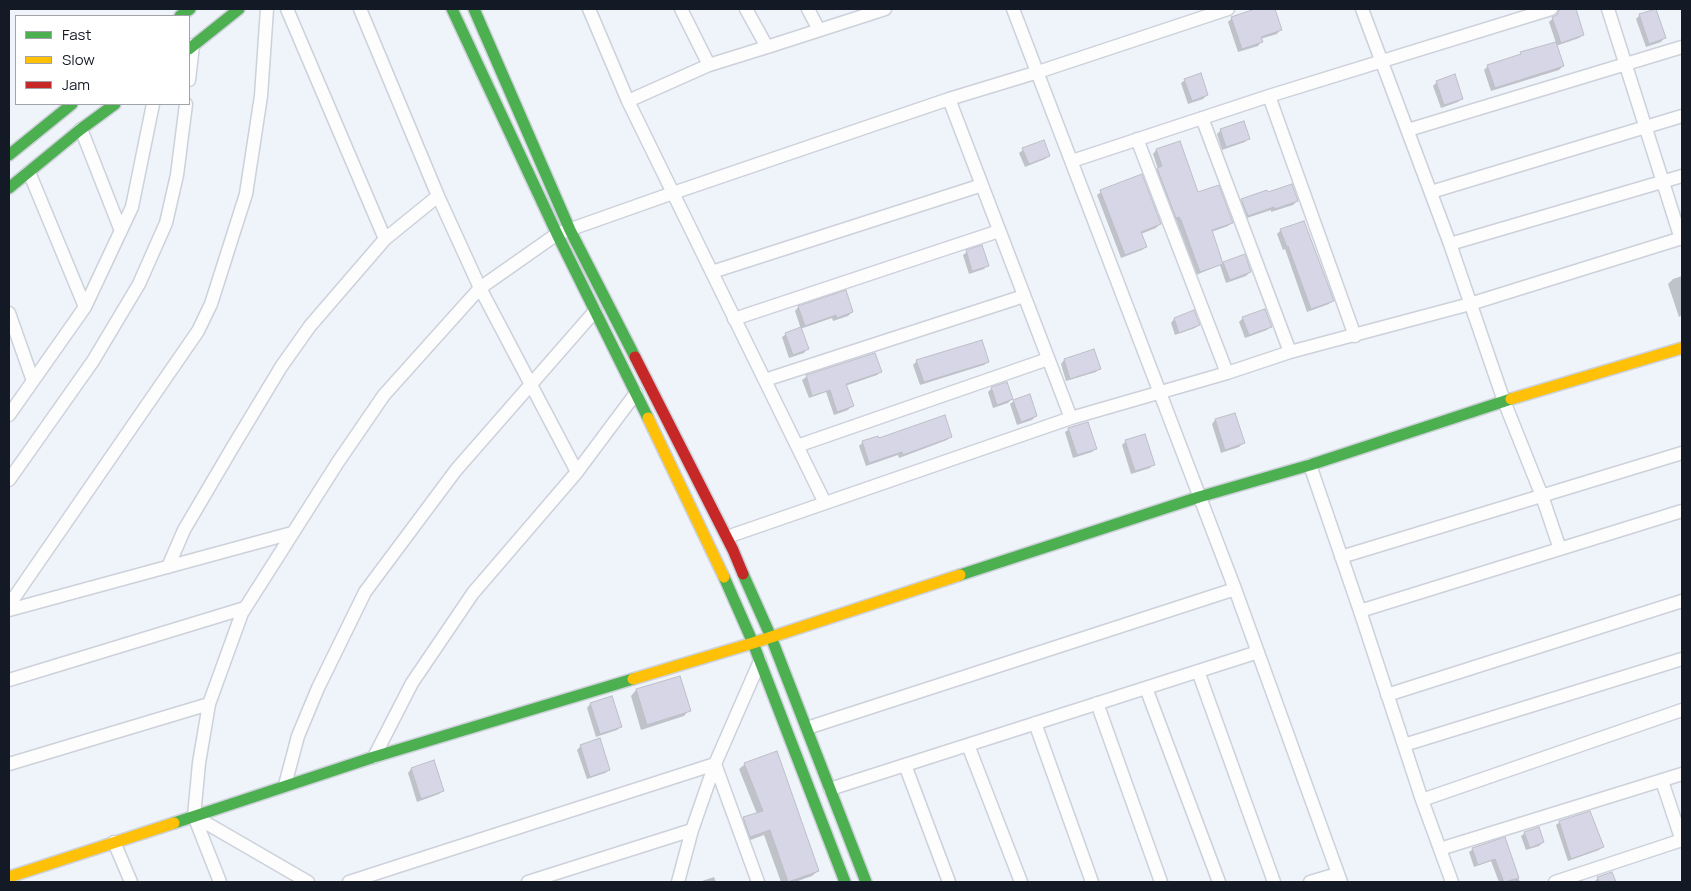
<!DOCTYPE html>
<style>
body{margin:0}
#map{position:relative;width:1691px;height:891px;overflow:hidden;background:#eff3fa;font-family:Manrope,sans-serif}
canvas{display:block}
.frame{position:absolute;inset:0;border:10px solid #141a25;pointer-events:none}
.legend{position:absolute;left:15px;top:15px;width:175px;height:90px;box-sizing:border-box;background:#fff;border:1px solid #a1a3a8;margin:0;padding:6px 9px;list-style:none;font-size:15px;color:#141a25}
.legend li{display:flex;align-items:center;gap:10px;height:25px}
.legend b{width:25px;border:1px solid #a1a3a8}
</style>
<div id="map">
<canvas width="1691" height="891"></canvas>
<div class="frame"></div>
<ul class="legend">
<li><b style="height:6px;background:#4caf50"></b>Fast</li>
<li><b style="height:6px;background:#ffc107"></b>Slow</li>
<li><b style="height:6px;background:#c62828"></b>Jam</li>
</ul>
</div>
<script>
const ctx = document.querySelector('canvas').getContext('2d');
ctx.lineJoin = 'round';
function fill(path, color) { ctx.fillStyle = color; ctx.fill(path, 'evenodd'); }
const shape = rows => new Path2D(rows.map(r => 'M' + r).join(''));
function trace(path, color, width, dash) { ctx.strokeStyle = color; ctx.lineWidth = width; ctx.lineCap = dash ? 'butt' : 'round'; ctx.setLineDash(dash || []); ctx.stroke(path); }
fill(shape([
 [1253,9,1274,9,1280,30,1277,34,1260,39,1261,42,1258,46,1238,52,1228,22,1232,18,1250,12],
 [1568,9,1574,9,1583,35,1579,38,1556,46,1563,66,1559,70,1491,91,1484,70,1488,66,1519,56,1521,53,1556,43,1549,22,1560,12],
 [1640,15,1664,38,1661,42,1646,47,1636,19],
 [1185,80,1207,95,1203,99,1188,104,1181,83],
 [1437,82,1461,99,1458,102,1441,108,1433,86],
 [1221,130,1248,138,1245,142,1222,150,1217,134],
 [1023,150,1049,156,1045,159,1025,167,1019,153],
 [1156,150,1197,194,1231,223,1228,226,1211,232,1222,265,1224,263,1250,272,1246,276,1226,283,1220,265,1196,275,1176,220,1173,221,1154,173,1158,169,1153,154],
 [1101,192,1160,224,1156,228,1141,234,1145,247,1142,250,1121,258,1097,195],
 [1267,194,1297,201,1293,205,1271,212,1271,210,1244,219,1238,203,1242,200],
 [1281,230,1332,300,1329,304,1307,312,1285,249,1283,250,1277,234],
 [967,252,987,265,984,269,969,274,963,255],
 [1682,276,1682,315,1679,317,1668,284,1673,279],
 [845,292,852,312,848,316,833,321,832,318,800,329,807,349,804,353,789,358,782,337,786,334,801,329,795,311,798,307],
 [1194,312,1198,325,1195,328,1175,335,1171,323,1174,319],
 [1243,318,1270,327,1267,330,1245,338,1239,322],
 [874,354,880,372,877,375,845,386,852,406,848,410,834,415,826,392,809,398,802,380,806,377],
 [1064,360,1099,368,1096,372,1066,381,1061,364],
 [917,361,988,362,984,365,920,385,913,365],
 [992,388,1012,399,1008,403,993,408,988,392],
 [1014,401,1036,416,1032,420,1017,425,1010,404],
 [1215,420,1243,443,1239,447,1221,453,1212,424],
 [1069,429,1095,449,1092,452,1073,458,1065,432],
 [951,436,947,440,899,458,898,455,866,466,859,446,863,442,878,440],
 [1126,441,1153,464,1150,468,1131,474,1122,445],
 [679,678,689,710,684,716,641,730,631,696,636,690],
 [590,704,620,727,617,730,596,737,587,708],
 [581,746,609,770,605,773,587,779,577,750],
 [745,764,818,871,812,876,795,882,781,882,764,835,745,842,738,824,744,819,757,814,739,769],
 [411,769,442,791,439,794,417,802,408,773],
 [1560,822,1603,846,1599,850,1568,861,1556,825],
 [1525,833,1543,842,1539,846,1526,850,1521,836],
 [1504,839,1520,882,1499,882,1491,861,1474,867,1469,852,1473,849],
 [1611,873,1615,882,1594,882,1598,878],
 [714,877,716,882,699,882]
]), '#0003');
const building = shape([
 [1255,9,1275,9,1282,30,1261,37,1263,42,1242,49,1231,17,1255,9],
 [1564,9,1576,9,1584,35,1561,43,1552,17,1557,15,1559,10,1564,9],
 [1656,9,1666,38,1649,44,1639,14,1656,9],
 [1556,42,1564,66,1495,88,1487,65,1521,54,1520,52,1556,42],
 [1201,73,1208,95,1192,101,1184,79,1201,73],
 [1455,74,1463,99,1444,105,1436,81,1455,74],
 [1244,121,1250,139,1226,147,1220,129,1244,121],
 [1044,140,1050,156,1029,164,1022,148,1044,140],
 [1180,141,1198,192,1219,185,1233,223,1212,230,1223,264,1200,272,1181,220,1179,217,1176,218,1157,168,1162,166,1156,149,1180,141],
 [1142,174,1161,224,1141,232,1147,247,1125,255,1100,190,1142,174],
 [1292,184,1298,201,1275,209,1274,207,1248,216,1241,199,1267,190,1268,192,1292,184],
 [1304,221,1334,301,1311,309,1288,246,1287,247,1280,229,1304,221],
 [982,245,989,266,972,271,966,250,982,245],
 [1245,254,1251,272,1230,280,1223,262,1245,254],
 [846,290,853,312,837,318,836,315,805,326,798,306,846,290],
 [1265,309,1272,327,1249,335,1242,317,1265,309],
 [1194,310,1200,325,1179,333,1174,318,1194,310],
 [801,327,809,349,793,355,785,333,801,327],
 [982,340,989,362,924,382,916,360,982,340],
 [1094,349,1101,369,1070,379,1064,359,1094,349],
 [875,353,882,372,846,384,854,406,837,412,830,390,812,396,806,375,875,353],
 [1007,382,1013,399,997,405,991,387,1007,382],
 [1030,394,1037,416,1021,422,1013,400,1030,394],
 [1235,413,1245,443,1225,450,1215,419,1235,413],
 [945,415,952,437,903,455,902,452,869,463,862,441,878,436,879,438,945,415],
 [1088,422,1097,449,1077,455,1068,428,1088,422],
 [1145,434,1155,465,1135,471,1125,440,1145,434],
 [680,676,691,711,647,725,636,689,680,676],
 [612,696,622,727,600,734,590,703,612,696],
 [600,738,610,770,590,777,580,745,600,738],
 [777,751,819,871,788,882,770,830,750,837,743,817,763,811,744,763,777,751],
 [434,760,444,791,421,799,411,768,434,760],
 [1590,811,1604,847,1571,859,1559,821,1590,811],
 [1539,827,1544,842,1530,848,1524,832,1539,827],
 [1505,837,1519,878,1504,882,1495,859,1478,865,1472,848,1505,837],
 [1612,872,1616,882,1599,882,1597,877,1612,872]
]);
fill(building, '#d7d6e7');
trace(building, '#bdbec7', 1);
const street = shape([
 [287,9,385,239],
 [360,9,438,196,480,288,577,472],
 [681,9,709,65],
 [808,9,819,30],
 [1013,9,1235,589,1341,882],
 [1362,9,1450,244,1504,401,1542,496,1560,549],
 [1608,9,1681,239],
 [767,47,885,9],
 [189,80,193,45],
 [1269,96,1355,336],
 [949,99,1071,418],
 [628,101,709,65,767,47,746,9],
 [1202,118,1290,352],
 [81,129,121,231],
 [1408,130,1682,47],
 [1137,139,1227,373],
 [1072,161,1269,96,1551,9],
 [29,172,85,307],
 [1431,192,1682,116],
 [1450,244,1682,176],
 [712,272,982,185],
 [9,313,33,381],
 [734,319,999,231],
 [765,380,1024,296],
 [9,415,85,307,132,207,153,104],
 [797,446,1048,359],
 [1310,465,1360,611,1422,800,1452,882],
 [9,480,93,361,139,284,166,223,177,175,186,104],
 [825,503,673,193,949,99,1038,72,1228,9],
 [727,537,1071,418,1227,373,1290,352,1470,304,1682,238],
 [1341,557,1682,453],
 [168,567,184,530,231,450,281,367,310,326,385,239,438,196],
 [9,605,198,331,211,304,246,194,261,96,267,9],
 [9,610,292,533],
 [1360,611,1682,511],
 [1198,671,1274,882],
 [9,680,245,608],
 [1146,688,1219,882],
 [1387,695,1682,601],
 [1097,703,1161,882],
 [1035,723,1092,882],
 [807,728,1235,589],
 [968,745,1021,882],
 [1404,745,1682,659],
 [374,757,412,683,473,593,577,472,636,393],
 [9,764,209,704],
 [905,765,949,882],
 [1662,781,1682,841],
 [285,785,298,736,318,688,365,592,456,470,595,311],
 [830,789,1258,652],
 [1422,800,1682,710],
 [194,816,308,882],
 [114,842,131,882],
 [1440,849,1682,774],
 [220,882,194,816,199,763,209,704,242,613,338,462,384,395,480,288,557,234,673,193,628,101,589,9],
 [349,882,715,764,758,882],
 [528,882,692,830],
 [678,882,692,830,715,764,760,661],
 [1310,882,1337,874],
 [1555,882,1682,840]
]);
const fast = shape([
 [452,9,557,234,648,418],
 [474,9,570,230,635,357],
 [180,16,190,9],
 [189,49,239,9],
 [9,155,72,104],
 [9,188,81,129,115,104],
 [743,574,771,637,866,882],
 [960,575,1199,497,1310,465,1511,399],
 [724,577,753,643,845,882],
 [174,823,374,757,633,679]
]);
const slow = shape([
 [1511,399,1682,348],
 [648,418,724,577],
 [633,679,753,643,960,575],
 [9,877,174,823]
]);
const jam = shape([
 [635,357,733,550,743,574]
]);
trace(street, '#ccd1da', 15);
trace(fast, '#ccd1da', 14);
trace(slow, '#ccd1da', 14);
trace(jam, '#ccd1da', 14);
trace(street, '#fdfdfe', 12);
trace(fast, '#4caf50', 11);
trace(slow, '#ffc107', 11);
trace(jam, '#c62828', 11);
</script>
